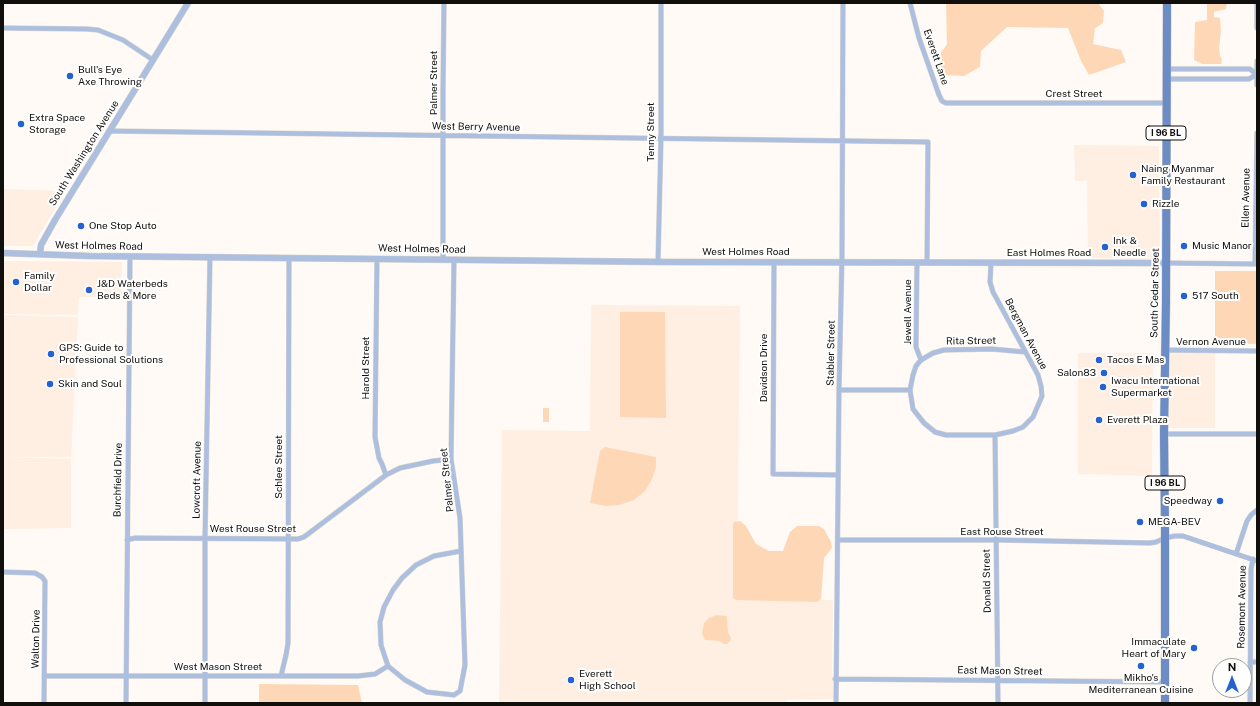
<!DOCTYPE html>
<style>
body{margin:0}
#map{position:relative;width:1260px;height:706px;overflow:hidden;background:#fffaf5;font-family:"Public Sans",sans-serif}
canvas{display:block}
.frame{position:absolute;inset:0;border:4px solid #110f0c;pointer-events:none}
.north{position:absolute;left:1212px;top:658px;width:40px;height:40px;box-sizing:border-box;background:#fff;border:1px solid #a09f9e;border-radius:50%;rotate:0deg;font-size:11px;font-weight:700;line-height:16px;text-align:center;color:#110f0c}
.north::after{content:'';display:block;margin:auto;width:14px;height:18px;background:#2562cf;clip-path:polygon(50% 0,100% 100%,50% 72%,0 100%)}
</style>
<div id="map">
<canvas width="1260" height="706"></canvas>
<div class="frame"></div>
<div class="north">N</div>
</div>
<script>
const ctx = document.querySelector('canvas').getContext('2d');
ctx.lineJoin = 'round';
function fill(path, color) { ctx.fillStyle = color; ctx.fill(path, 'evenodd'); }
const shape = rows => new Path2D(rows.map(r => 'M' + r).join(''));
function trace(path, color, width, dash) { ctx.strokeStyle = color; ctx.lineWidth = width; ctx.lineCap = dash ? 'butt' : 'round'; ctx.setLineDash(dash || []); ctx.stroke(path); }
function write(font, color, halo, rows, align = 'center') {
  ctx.font = font + ' "Public Sans",sans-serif'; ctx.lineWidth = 4; ctx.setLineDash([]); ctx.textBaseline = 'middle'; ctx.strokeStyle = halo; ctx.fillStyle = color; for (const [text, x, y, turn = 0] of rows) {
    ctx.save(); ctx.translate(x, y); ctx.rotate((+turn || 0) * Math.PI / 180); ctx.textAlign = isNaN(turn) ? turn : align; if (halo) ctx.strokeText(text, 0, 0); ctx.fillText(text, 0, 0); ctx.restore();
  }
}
fill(shape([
 [1074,145,1159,146,1160,259,1088,258,1087,181,1075,181],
 [3,189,65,191,33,246,3,246],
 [3,261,122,262,121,297,79,297,78,315,3,314],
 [591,305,740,306,737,599,833,600,832,672,834,699,787,700,787,703,499,703,502,430,590,431],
 [3,315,78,317,71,457,3,457],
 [1169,350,1215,350,1215,428,1169,428],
 [1078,353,1153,353,1152,476,1078,474],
 [3,457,71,459,71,528,3,529]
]), '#feefe2');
fill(shape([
 [946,3,1098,3,1104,11,1103,23,1095,28,1093,44,1121,50,1126,62,1089,75,1081,61,1068,28,1007,27,981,51,980,67,964,76,944,75,936,60,947,44],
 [1207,3,1227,3,1226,9,1214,12,1214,17,1220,18,1221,32,1219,48,1220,56,1222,59,1221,64,1202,64,1194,60,1195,22,1207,20],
 [1215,271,1257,271,1257,344,1215,343],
 [620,312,665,312,666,418,620,417],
 [543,408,549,408,549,422,543,422],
 [605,447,656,457,656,467,652,479,645,491,634,500,619,505,606,506,590,503,600,451],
 [740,521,746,526,756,544,769,551,783,551,790,532,797,526,819,526,824,529,831,542,832,548,824,558,821,599,817,602,736,600,733,598,733,525,734,522],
 [717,615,726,616,727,617,728,632,731,638,730,641,727,644,724,644,720,641,705,640,702,634,704,623,709,618],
 [259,684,358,685,362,703,259,703]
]), '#fed8b6');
const minor = shape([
 [910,3,919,38,939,95,942,101,946,103,1166,103],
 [1257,3,1257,28],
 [3,28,87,29,98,30,123,40,153,60],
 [1257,61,1257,85],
 [1166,69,1250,69,1256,74],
 [1166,79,1249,79,1257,74],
 [110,131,928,142,927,263],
 [377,259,375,437,379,458,382,464,386,475],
 [443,259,443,88,444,3],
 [454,260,451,459,460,518,465,665,460,691,454,695,427,692,405,680,388,666,381,645,380,622,384,607,393,590,402,578,416,565,434,556,461,551],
 [658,262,661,138,661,3],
 [774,263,773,474,838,475],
 [917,263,916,347,921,360],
 [991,263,990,282,993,292,1038,375,1041,386,1042,396,1033,417,1023,427,1013,431,995,435,946,435,935,432,924,423,913,409,910,390,913,375,916,366,921,360,933,353,944,350,992,349,1025,352],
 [1166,263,1256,264],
 [1255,264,1257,133],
 [1164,350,1257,351],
 [839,390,910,390],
 [1164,434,1257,434],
 [995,435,998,703],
 [127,540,135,538,298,539,304,537,386,475,400,468,433,461,451,459],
 [838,540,1000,540,1150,543,1156,542,1165,538,1175,536,1183,536,1257,561],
 [1236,554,1247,521,1251,515,1257,510],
 [3,572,35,573,42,577,45,581,44,703],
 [1250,662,1257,662],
 [44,676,358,676,375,674,388,666],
 [281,676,286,655,288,643,289,258],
 [835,679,1165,682],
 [126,703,130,256],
 [205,703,205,538,210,257],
 [836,703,839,390,842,256,843,3],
 [1250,703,1251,569,1253,559]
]);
const tertiary = shape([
 [3,253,90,256,667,262,1166,263],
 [40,254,41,245,55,220,188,3]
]);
const primary = shape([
 [1165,703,1165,529,1164,434,1166,301,1167,3]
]);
trace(minor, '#d9d4d0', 5.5);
trace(tertiary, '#d9d4d0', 7);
trace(primary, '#d9d4d0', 9);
trace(minor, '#adbfdf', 4.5);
trace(tertiary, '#adbfdf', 6);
trace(primary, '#6b8cc5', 8);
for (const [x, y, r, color] of [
 [70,76,4,"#2562cf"],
 [21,124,4,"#2562cf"],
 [1133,175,4,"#2562cf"],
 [1144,204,4,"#2562cf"],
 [81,226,4,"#2562cf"],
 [1184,246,4,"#2562cf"],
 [1105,247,4,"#2562cf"],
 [16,282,4,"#2562cf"],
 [89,290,4,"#2562cf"],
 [1184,296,4,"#2562cf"],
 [51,354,4,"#2562cf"],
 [1099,360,4,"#2562cf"],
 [1104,373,4,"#2562cf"],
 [50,384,4,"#2562cf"],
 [1103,387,4,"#2562cf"],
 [1099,420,4,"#2562cf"],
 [1220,501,4,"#2562cf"],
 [1140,522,4,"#2562cf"],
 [1194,648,4,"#2562cf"],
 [1141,666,4,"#2562cf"],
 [571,680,4,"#2562cf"]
]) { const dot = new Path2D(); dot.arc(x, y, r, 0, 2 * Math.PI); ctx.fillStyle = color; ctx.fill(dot); trace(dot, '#fff', 1.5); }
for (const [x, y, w] of [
 [1166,133,40],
 [1165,483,40]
]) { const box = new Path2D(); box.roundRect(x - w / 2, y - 7, w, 14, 3); ctx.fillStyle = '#fff'; ctx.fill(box); trace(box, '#110f0c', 1); }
write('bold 9px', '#110f0c', null, [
 ["I 96 BL",1166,133],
 ["I 96 BL",1165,483]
]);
write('10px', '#110f0c', '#fff', [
 ["Everett Lane",936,57,71],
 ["Palmer Street",434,83,-90],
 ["Crest Street",1074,94],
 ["West Berry Avenue",476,127,1],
 ["Tenny Street",651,132,-90],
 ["South Washington Avenue",84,153,-58],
 ["Ellen Avenue",1246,198,-89],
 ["West Holmes Road",99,246,1],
 ["West Holmes Road",422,249,1],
 ["West Holmes Road",746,252],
 ["East Holmes Road",1049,253],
 ["South Cedar Street",1155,293,-89],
 ["Jewell Avenue",908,312,-90],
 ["Bergman Avenue",1026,334,62],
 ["Rita Street",971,341,-1],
 ["Vernon Avenue",1211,342],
 ["Stabler Street",831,353,-89],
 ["Harold Street",366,368,-90],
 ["Davidson Drive",764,368,-90],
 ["Schlee Street",279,467,-90],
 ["Burchfield Drive",118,480,-89],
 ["Lowcroft Avenue",197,480,-89],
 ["Palmer Street",447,480,-96],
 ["West Rouse Street",253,529],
 ["East Rouse Street",1002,532],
 ["Donald Street",987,581,-91],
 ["Rosemont Avenue",1242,607,-89],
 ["Walton Drive",36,639,-89],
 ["West Mason Street",218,667],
 ["East Mason Street",1000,671,1]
]);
write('10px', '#110f0c', '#fff', [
 ["Bull's Eye",78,70],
 ["Axe Throwing",78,82],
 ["Extra Space",29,118],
 ["Storage",29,130],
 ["Naing Myanmar",1141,169],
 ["Family Restaurant",1141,181],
 ["Rizzle",1152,204],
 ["One Stop Auto",89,226],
 ["Ink &",1113,241],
 ["Needle",1113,253],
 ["Music Manor",1192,246],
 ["Family",24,276],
 ["Dollar",24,288],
 ["J&D Waterbeds",97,284],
 ["Beds & More",97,296],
 ["517 South",1192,296],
 ["GPS: Guide to",59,348],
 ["Professional Solutions",59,360],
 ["Tacos E Mas",1107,360],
 ["Salon83",1096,373,"right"],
 ["Iwacu International",1111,381],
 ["Supermarket",1111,393],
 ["Skin and Soul",58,384],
 ["Everett Plaza",1107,420],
 ["Speedway",1212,501,"right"],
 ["MEGA-BEV",1148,522],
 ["Immaculate",1186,642,"right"],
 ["Heart of Mary",1186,654,"right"],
 ["Everett",579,674],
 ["High School",579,686],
 ["Mikho's",1141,678,"center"],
 ["Mediterranean Cuisine",1141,690,"center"]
], 'left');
</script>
